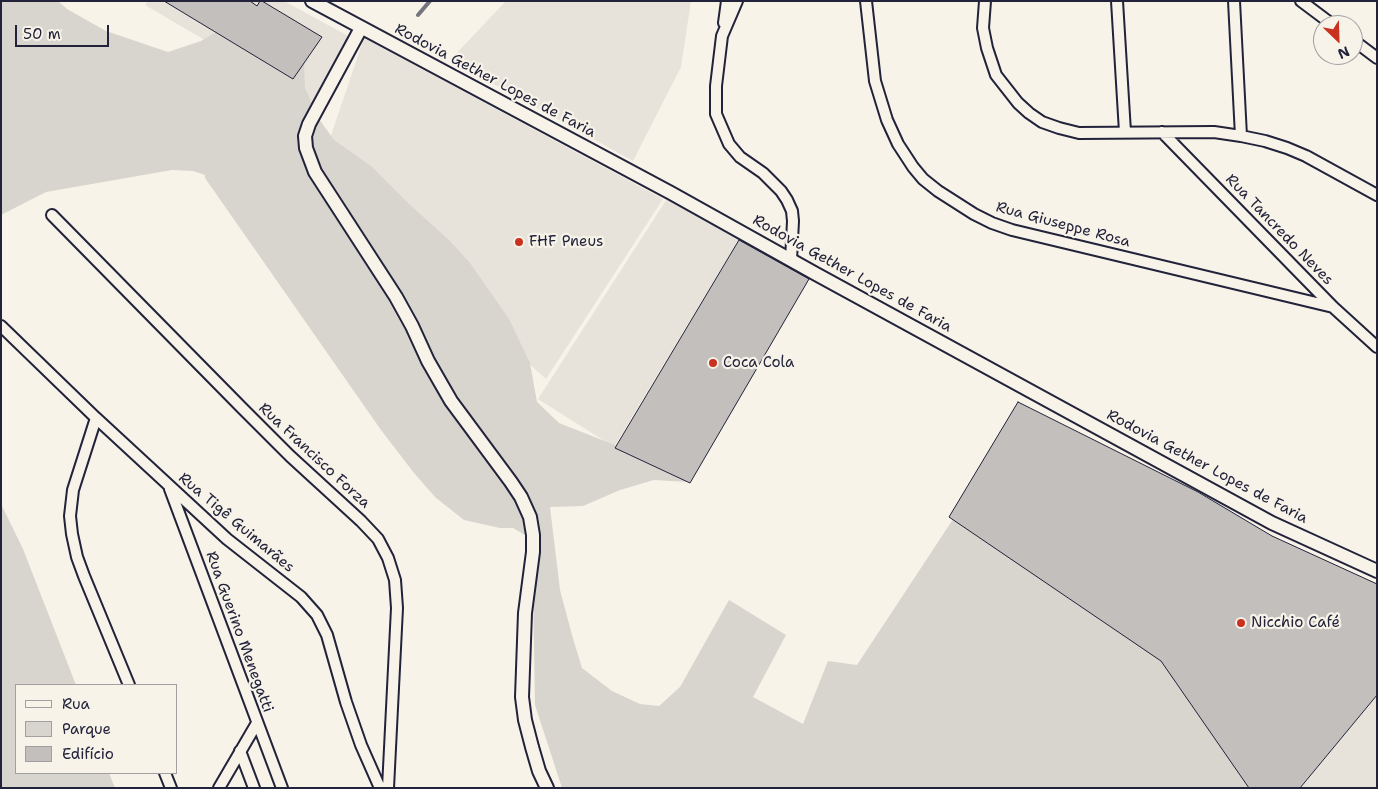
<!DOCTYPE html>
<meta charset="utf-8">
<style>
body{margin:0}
#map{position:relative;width:1378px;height:789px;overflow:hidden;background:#f7f3e8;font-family:"Shantell Sans",sans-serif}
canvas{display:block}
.frame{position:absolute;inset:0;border:2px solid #22223b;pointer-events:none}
.legend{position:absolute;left:15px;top:684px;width:162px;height:90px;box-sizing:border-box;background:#f7f3e8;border:1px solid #a29fa3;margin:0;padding:6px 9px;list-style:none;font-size:15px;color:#22223b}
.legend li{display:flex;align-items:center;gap:10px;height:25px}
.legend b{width:25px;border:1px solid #a29fa3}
.north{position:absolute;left:1313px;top:15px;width:50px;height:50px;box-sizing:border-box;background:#f7f3e8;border:1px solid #a29fa3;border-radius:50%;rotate:156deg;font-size:14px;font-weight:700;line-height:20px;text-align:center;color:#22223b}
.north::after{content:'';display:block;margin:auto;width:18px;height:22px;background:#c8321e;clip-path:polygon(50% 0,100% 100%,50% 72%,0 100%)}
.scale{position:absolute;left:15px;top:25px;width:94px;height:22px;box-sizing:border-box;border:2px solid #22223b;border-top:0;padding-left:6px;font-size:15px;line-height:18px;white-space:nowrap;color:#22223b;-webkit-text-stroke:4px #f7f3e8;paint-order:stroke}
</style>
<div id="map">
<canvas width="1378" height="789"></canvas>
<div class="frame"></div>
<ul class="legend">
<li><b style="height:6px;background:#f7f3e8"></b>Rua</li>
<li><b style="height:14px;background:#d8d5cf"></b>Parque</li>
<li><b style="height:14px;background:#c2bfbd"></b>Edifício</li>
</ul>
<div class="north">N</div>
<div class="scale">50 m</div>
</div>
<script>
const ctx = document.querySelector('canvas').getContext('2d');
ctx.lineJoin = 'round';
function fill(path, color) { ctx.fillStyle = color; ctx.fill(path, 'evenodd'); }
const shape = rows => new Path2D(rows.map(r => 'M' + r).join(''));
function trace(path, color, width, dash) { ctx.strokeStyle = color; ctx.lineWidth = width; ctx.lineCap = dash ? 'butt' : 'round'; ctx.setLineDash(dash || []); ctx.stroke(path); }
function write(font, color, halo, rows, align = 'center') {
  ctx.font = font + ' "Shantell Sans",sans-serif'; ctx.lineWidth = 4.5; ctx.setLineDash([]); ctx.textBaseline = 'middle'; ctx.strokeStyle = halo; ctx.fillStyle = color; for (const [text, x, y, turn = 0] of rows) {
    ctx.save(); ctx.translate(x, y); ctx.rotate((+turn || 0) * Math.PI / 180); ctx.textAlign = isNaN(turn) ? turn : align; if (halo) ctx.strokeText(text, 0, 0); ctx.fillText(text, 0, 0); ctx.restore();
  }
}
fill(shape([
 [148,1,284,1,350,37,312,103,145,5],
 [506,1,691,1,681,67,633,161,450,60],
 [364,38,663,199,546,379,442,285,325,153],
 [670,194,742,234,614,447,538,399],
 [1377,695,1377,788,1300,788]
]), '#e7e3db');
fill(shape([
 [1,1,58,1,67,9,106,31,168,52,201,41,223,28,304,63,305,88,319,119,334,140,371,166,409,204,449,240,470,263,509,319,530,363,537,402,559,423,630,451,666,458,687,482,654,480,620,490,583,506,550,507,560,590,572,635,582,668,612,691,640,704,659,706,680,687,729,600,786,635,753,697,803,724,828,661,857,665,1025,410,1269,788,562,788,535,705,533,588,535,541,513,528,500,528,464,520,435,497,414,473,381,430,205,178,205,175,193,171,172,170,46,192,1,215],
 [1,504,23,549,76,685,16,685,16,773,109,773,115,788,1,788]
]), '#d8d5cf');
trace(shape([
 [418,15,430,1]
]), '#76747f', 4);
const building = shape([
 [164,1,250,1,257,6,260,1,262,1,322,37,293,79,164,1],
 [739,240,809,279,690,483,615,448,739,240],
 [1018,402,1198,492,1272,536,1377,584,1377,695,1300,788,1249,788,1161,661,949,517,1018,402]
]);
fill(building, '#c2bfbd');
trace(building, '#22223b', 1);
const minor = shape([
 [737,1,722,36,716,86,716,114,729,144,740,157,763,173,781,191,787,200,792,211,793,221,791,260],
 [866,1,875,81,887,120,898,144,913,167,923,179,938,191,974,214,992,223,1012,230,1333,307],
 [985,1,983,28,987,48,996,75,1018,103,1029,113,1042,122,1059,128,1079,133,1214,132,1241,136,1265,141,1287,148,1306,156,1377,195],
 [1117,1,1125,132],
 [1234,1,1241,136],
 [1301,1,1333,25],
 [724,23,727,1],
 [1353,40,1377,58],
 [1162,132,1333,307,1377,347],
 [52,215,241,407,290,456,361,521,378,539,388,558,395,580,397,608,388,788],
 [1,326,96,418,227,539,301,597,317,615,327,635,346,702,361,745,380,788],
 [96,418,73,490,70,516,72,534,77,557,84,576,129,685],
 [170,489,282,788],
 [240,751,254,788],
 [165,773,171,788],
 [219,788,257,723]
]);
const tertiary = shape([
 [312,1,671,193,816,274,1272,523,1377,571],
 [361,28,309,124,305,136,306,148,315,172,396,297,412,326,428,361,451,401,511,482,521,497,530,517,533,535,533,552,525,613,522,697,525,720,532,747,539,771,547,788]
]);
trace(minor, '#22223b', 14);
trace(tertiary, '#22223b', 16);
trace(minor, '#f7f3e8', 10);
trace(tertiary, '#f7f3e8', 12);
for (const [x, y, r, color] of [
 [519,242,5,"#c8321e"],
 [713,363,5,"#c8321e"],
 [1241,623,5,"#c8321e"]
]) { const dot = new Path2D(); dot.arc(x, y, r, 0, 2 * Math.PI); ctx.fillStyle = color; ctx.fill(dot); trace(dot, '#f7f3e8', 2); }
write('15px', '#22223b', '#f7f3e8', [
 ["Rodovia Gether Lopes de Faria",495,81,28],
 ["Rua Giuseppe Rosa",1063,225,15],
 ["Rua Tancredo Neves",1279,230,46],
 ["Rodovia Gether Lopes de Faria",852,274,29],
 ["Rua Francisco Forza",314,456,43],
 ["Rodovia Gether Lopes de Faria",1207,467,28],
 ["Rua Tigê Guimarães",236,523,40],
 ["Rua Guerino Menegatti",239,632,70]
]);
write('15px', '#22223b', '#f7f3e8', [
 ["FHF Pneus",529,242],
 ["Coca Cola",723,363],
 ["Nicchio Café",1251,623]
], 'left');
</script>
